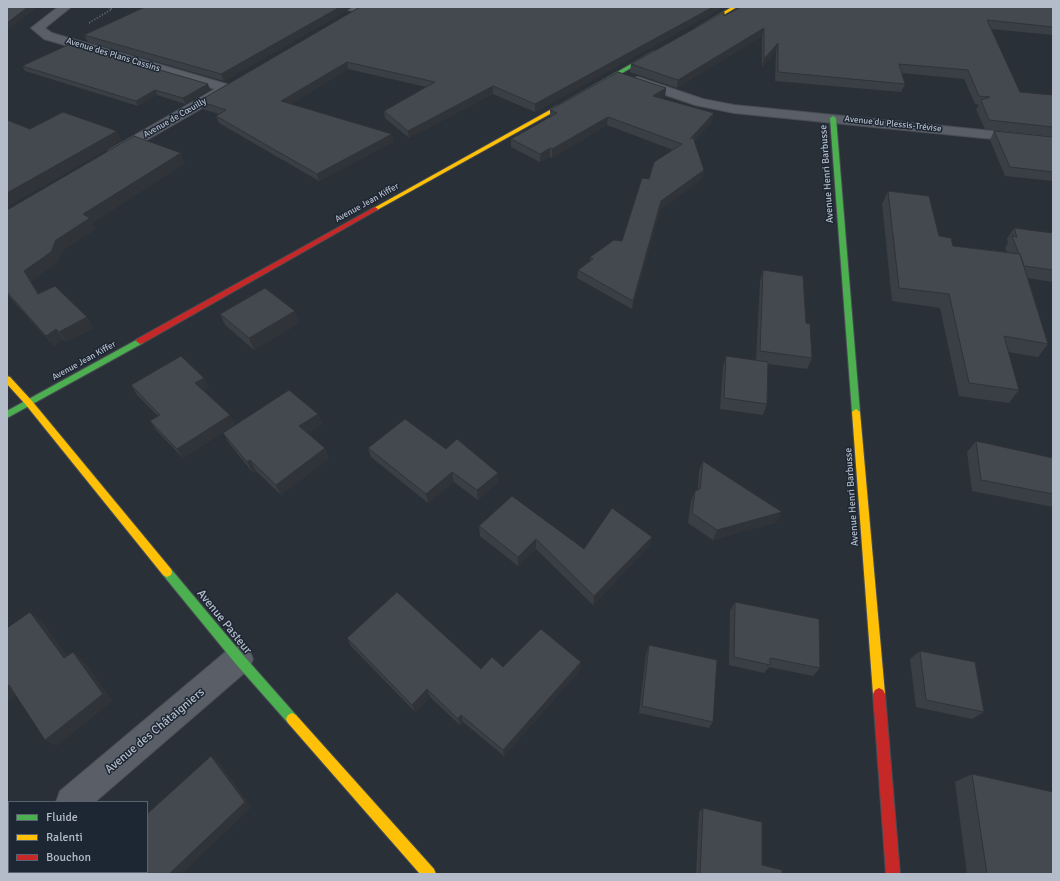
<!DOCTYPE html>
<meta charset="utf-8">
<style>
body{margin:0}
#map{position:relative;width:1060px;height:881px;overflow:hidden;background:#2a3038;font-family:Signika,sans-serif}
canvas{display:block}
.frame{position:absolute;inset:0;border:8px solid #b4bcc9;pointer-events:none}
.legend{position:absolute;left:8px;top:801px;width:140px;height:72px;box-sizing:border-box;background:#1d2633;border:1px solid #59626f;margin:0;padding:5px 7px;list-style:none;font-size:12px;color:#b4bcc9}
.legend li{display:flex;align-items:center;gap:8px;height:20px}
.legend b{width:20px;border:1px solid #59626f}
</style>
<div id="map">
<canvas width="1060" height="881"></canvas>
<div class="frame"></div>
<ul class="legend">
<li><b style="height:5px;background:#4caf50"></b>Fluide</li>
<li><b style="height:5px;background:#ffc107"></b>Ralenti</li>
<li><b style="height:5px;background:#c62828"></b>Bouchon</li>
</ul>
</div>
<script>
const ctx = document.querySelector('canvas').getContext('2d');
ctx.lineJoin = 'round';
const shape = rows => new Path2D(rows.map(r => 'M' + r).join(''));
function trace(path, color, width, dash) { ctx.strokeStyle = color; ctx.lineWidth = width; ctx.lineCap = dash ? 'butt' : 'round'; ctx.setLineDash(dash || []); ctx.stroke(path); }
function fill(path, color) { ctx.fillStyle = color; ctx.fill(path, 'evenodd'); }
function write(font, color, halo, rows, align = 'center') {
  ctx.font = font + ' Signika,sans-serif'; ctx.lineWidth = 3; ctx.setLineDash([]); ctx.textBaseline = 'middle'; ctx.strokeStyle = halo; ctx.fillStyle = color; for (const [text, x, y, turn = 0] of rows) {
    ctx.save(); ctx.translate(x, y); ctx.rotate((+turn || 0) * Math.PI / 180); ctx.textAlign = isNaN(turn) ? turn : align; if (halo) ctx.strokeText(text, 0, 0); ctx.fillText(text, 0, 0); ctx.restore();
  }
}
const street = shape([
 [58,7,71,7,45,28,52,33,230,85,232,89,230,92,119,156,109,156,107,153,109,150,215,89,44,39,31,28,58,7],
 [340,7,364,7,366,9,360,12,342,9,340,7],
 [638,77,703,99,734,105,1053,137,1053,145,734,113,695,105,633,84,631,81,633,78,638,77],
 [239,646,249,649,253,659,249,669,95,802,56,802,60,791,229,649,239,646],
 [9,839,9,871,7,872,7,840,9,839]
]);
const fast = shape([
 [654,51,659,52,559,109,554,108,654,51],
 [833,116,836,118,860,412,856,415,852,412,830,118,833,116],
 [140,338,143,339,144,341,143,343,7,418,7,411,140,338],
 [167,567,171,569,243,655,296,715,298,719,296,723,292,725,288,723,235,663,163,575,162,572,163,569,167,567]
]);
const slow = shape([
 [732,7,737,7,700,29,696,28,732,7],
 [557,106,560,108,559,109,377,210,373,210,372,209,557,106],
 [7,376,10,377,32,401,171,569,172,572,171,575,167,577,163,575,26,405,7,384,7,376],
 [856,409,860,412,885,694,883,698,879,700,875,698,873,694,852,412,856,409],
 [292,713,296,715,434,869,436,874,420,874,288,723,286,719,288,715,292,713]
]);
const jam = shape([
 [375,207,378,209,377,210,143,343,140,344,136,341,137,339,375,207],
 [879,688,883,690,885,694,900,874,886,874,873,694,875,690,879,688]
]);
trace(street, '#484c53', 2);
trace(fast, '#484c53', 2);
trace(slow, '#484c53', 2);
trace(jam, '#484c53', 2);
trace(shape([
 [89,23,112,9,107,7]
]), '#5d636a', 1.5, [1.5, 1.5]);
fill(street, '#5a5e66');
fill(fast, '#4caf50');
fill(slow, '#ffc107');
fill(jam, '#c62828');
fill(shape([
 [353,7,224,81,88,42,84,35],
 [360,7,720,9,535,112,493,94,409,138,385,118,384,111,426,87,348,69,291,104,392,134,393,142,319,181,219,123,216,116,219,114,202,109,199,101],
 [1053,7,1053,35,991,29,1020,92,1053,95,1053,136,985,129,976,109,979,105,975,104,964,79,902,73,905,84,901,92,775,81,776,51,762,67,762,36,677,88,630,72,631,64,724,16],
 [22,66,210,89,185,104,157,95,138,106,25,71],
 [666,88,665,96,662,98,712,122,694,141,704,170,702,179,660,210,632,309,577,278,578,270,590,261,590,257,622,241,649,179,673,150,607,125,552,158,550,157,540,162,511,147,511,139,550,117,550,110],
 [994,131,1053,137,1053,181,1005,176,990,140],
 [185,163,92,223,96,229,63,250,58,262,31,281,39,294,94,328,66,342,63,339,54,346,7,294,7,210],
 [888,191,939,236,953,246,1007,252,1005,248,1008,243,1007,239,1014,228,1053,233,1053,282,1028,278,1048,344,1038,357,1008,352,1019,390,1009,403,959,396,940,308,892,301,882,204],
 [763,270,806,323,812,358,807,369,768,364,767,404,763,415,720,409,723,367,726,356,756,360,760,282],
 [220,314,299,323,254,350,225,325],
 [131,385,209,388,204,391,230,415,235,425,183,458,157,431,150,421,158,416,137,395],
 [318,414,322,424,308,434,329,458,281,495,256,471,253,473,229,443,223,433],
 [976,441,1053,458,1053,507,972,491,967,452],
 [368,448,446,449,498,482,478,500,454,482,428,503,371,457],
 [703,461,777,522,713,540,688,523,691,501,695,491,698,490,699,471],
 [479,526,584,549,652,537,649,546,593,605,536,549,518,566,480,536],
 [735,602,820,668,813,676,769,667,764,673,729,665,730,611],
 [347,638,481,669,503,667,581,662,580,670,504,756,463,722,460,725,430,697,415,712,351,646],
 [649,645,713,722,709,728,639,713,646,654],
 [920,651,984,712,972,719,916,707,910,659],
 [972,774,1053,874,967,874,955,782],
 [703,808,762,865,782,874,696,874,699,812]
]), '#3a3f45');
fill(shape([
 [28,7,38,7,7,30,7,23],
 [340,7,353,7,224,81,221,74],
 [713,7,720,7,720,9,535,112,535,104],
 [764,28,762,36,677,88,678,80],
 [778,43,776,51,762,67,764,59],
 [347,62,348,69,283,109,281,101],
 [208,84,210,89,185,104,183,98],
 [493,86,493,94,409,138,408,131],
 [666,88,665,96,652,104,653,96],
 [155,90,157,95,138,106,136,101],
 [714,113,712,122,688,147,690,139],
 [608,117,607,125,552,158,552,149],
 [117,131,122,141,7,207,7,193],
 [392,134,393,142,319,181,317,174],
 [550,148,550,157,540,162,540,154],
 [181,153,185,163,92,223,96,229,63,250,58,262,31,281,45,305,38,294,24,271,83,214],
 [704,170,702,179,660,210,632,309,633,301,661,201],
 [295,311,299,323,254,350,249,338],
 [87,317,94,328,66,342,59,332],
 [56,329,63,339,54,346,46,336],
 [204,378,209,388,201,393,195,383],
 [318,414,322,424,304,437,299,426],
 [230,415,235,425,183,458,177,449],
 [325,448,329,458,281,495,276,485],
 [250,460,256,471,253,473,247,462],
 [452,472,454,482,428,503,426,494],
 [498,473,498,482,478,500,477,490],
 [782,512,777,522,713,540,717,530],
 [652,537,649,546,593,605,594,596],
 [536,539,536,549,518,566,518,557],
 [30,612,41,620,75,666,64,658],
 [73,652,83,659,113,701,57,746,45,740],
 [581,662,580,670,504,756,503,750],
 [9,685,21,692,7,702,7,686],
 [427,689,430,697,415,712,412,705],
 [461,715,463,722,460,725,458,719],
 [211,756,219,762,252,807,182,874,169,874],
 [90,872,100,872,101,874,91,874]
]), '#303338');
const building = shape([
 [7,7,28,7,7,23,7,7],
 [145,7,340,7,221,74,84,35,145,7],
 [360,7,713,7,535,104,493,86,408,131,384,111,435,82,347,62,281,101,392,134,317,174,216,116,226,110,199,101,360,7],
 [741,7,1053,7,1053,27,987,20,1020,92,1053,95,1053,127,989,120,981,100,990,97,979,96,968,70,899,64,905,84,778,72,778,43,764,59,764,28,678,80,631,64,724,12,724,16,741,7],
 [70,44,208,84,183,98,155,90,136,101,22,66,70,44],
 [618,72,666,88,653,96,714,113,690,139,693,137,704,170,661,201,633,301,578,270,593,259,590,257,614,240,622,241,642,178,649,179,654,162,682,144,608,117,552,149,550,148,540,154,511,139,557,113,550,110,618,72],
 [63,112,117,131,7,193,7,120,30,129,63,112],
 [994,131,1053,137,1053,172,1010,167,994,131],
 [134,136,181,153,83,214,90,218,56,240,51,252,24,271,38,294,55,286,87,317,59,332,56,329,46,336,7,292,7,210,134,136],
 [888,191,929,196,939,236,951,238,953,246,1020,254,1048,344,1004,336,1019,390,969,383,949,294,899,288,888,191],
 [1014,228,1053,233,1053,270,1024,266,1020,254,1019,254,1012,236,1017,237,1014,228],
 [763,270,803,276,806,323,810,324,812,358,760,351,763,270],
 [265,288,295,311,249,338,220,314,265,288],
 [181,356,204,378,195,383,230,415,177,449,150,421,160,415,131,385,181,356],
 [726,356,768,362,767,404,724,398,726,356],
 [289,390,318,414,299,426,325,448,276,485,250,460,247,462,223,433,289,390],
 [405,419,446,449,457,439,498,473,477,490,452,472,426,494,368,448,405,419],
 [976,441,1053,458,1053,494,981,480,976,441],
 [703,461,782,512,717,530,692,513,695,491,700,489,703,461],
 [512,496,584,549,612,508,652,537,594,596,536,539,518,557,479,526,512,496],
 [397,592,481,669,492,657,503,667,541,629,581,662,503,750,461,715,458,719,427,689,412,705,347,638,397,592],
 [735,602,819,619,820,668,770,658,770,665,734,657,735,602],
 [30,612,64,658,73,652,103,694,45,740,9,685,7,686,7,628,30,612],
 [649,645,717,660,713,722,642,706,649,645],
 [920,651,975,662,984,712,926,700,920,651],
 [211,756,245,802,169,874,110,874,113,872,147,872,147,814,211,756],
 [972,774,1053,792,1053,874,987,874,972,774],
 [703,808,762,822,762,865,782,870,782,874,700,874,703,808],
 [70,872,90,872,91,874,68,874,70,872]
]);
fill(building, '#444950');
trace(building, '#303338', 1);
write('9px', '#b4bcc9', '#1d2633', [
 ["Avenue des Plans Cassins",113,55,17],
 ["Avenue de Cœuilly",175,118,-30],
 ["Avenue du Plessis-Trévise",893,124,6],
 ["Avenue Jean Kiffer",367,203,-29],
 ["Avenue Jean Kiffer",84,361,-29]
]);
write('10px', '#b4bcc9', '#1d2633', [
 ["Avenue Henri Barbusse",827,174,-94],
 ["Avenue Henri Barbusse",852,497,-94]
]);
write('12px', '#b4bcc9', '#1d2633', [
 ["Avenue Pasteur",224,622,51],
 ["Avenue des Châtaigniers",155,731,-40]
]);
</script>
